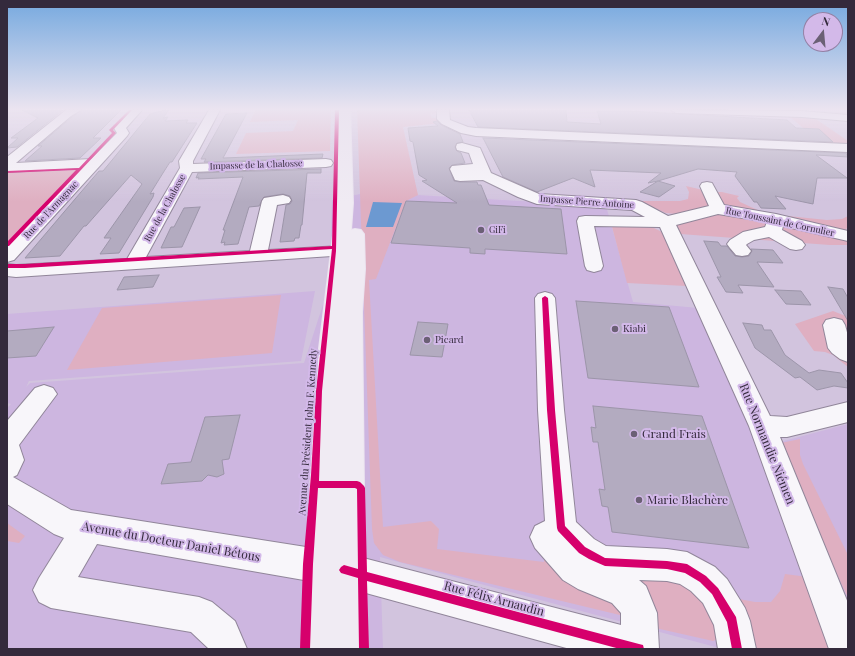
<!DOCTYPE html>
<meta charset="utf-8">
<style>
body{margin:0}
#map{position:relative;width:855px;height:656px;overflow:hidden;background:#d2c4de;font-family:"Playfair Display",serif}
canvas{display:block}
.frame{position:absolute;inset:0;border:8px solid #342a3c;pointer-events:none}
.north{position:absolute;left:803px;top:12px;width:40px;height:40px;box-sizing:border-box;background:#d3b9e9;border:1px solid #9380a4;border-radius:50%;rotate:16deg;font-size:11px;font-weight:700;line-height:16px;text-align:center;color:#342a3c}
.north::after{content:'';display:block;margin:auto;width:14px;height:18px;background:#6b6075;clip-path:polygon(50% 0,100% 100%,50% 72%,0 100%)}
</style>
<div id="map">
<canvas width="855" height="656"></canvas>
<div class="frame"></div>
<div class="north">N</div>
</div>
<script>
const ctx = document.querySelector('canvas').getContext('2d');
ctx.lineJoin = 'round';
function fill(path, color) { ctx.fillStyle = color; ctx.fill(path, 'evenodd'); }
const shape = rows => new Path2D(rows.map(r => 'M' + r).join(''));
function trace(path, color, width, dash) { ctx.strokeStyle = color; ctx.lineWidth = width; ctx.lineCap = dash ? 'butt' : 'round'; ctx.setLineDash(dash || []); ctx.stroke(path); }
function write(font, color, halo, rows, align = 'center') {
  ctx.font = font + ' "Playfair Display",serif'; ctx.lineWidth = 4; ctx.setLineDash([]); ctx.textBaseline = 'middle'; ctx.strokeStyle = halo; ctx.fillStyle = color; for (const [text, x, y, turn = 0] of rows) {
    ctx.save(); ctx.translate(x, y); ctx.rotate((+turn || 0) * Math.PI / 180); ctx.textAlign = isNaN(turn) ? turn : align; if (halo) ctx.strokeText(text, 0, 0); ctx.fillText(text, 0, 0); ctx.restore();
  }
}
fill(shape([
 [360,194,418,195,606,206,633,302,698,308,761,447,848,424,848,649,723,649,380,557,383,649,7,649,7,408,11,404,7,403,7,314,315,291,301,361,29,381,26,387,30,383,304,363,329,286,332,200]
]), '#cdb6e0');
fill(shape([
 [255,110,331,110,330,151,236,154,246,133,293,131,298,120,250,122],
 [357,110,435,110,437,113,430,114,432,118,439,118,441,123,403,127,418,195,406,201,376,279,369,280,383,527,431,521,439,529,437,549,544,562,544,544,616,594,628,617,400,562,383,555,374,543,372,529],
 [788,115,816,119,848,141,848,147,824,146],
 [77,170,7,242,7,173],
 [686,186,703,190,710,204,703,209,676,214,666,213,638,201,680,201,688,199,689,192],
 [716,192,722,192,739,196,737,198,740,202,762,212,723,204],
 [733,214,848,240,848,245,830,245,680,234,676,226,682,222,715,215],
 [778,215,827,220,842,219,848,216,848,227,845,230,834,228],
 [611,223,652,227,662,232,686,286,627,283],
 [281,295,272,353,67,370,102,308],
 [833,311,848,317,848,367,833,355,825,352,814,351,795,324],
 [800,439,800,455,803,464,848,555,848,598,776,444],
 [7,523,25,536,19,543,7,541],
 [564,539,699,585,722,637,713,641,651,627],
 [785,574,808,577,838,649,761,649,754,647,723,596,755,602,771,602,780,591]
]), '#dfafc1');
fill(shape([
 [373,202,402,203,393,227,366,227]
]), '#6c99d1');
const building = shape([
 [22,110,63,110,17,147,7,148,18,138,11,138,38,118,22,110],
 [82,110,121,110,93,138,101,138,80,158,25,161,42,146,38,146,72,117,82,110],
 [165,110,169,110,163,118,168,117,165,121,188,120,186,123,197,123,172,162,170,162,163,173,150,194,154,193,153,197,119,253,100,254,111,238,104,238,142,184,131,175,86,226,84,226,60,256,25,258,81,192,99,171,103,171,150,114,165,110],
 [469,110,566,110,567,122,601,124,597,111,630,111,787,120,796,128,819,129,833,142,478,127,469,110],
 [247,113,223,158,323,154,322,158,204,162,206,159,201,159,226,114,247,113],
 [437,121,441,125,460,134,463,142,457,143,455,147,457,151,461,153,465,163,452,165,449,168,454,181,460,182,477,182,478,185,481,185,489,205,561,209,567,254,485,249,485,254,470,253,470,248,391,243,406,201,457,203,422,181,427,180,419,175,413,142,410,141,408,128,438,126,433,122,437,121],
 [483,138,846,153,848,157,816,155,847,178,817,178,813,204,775,196,786,209,761,208,757,202,754,202,735,176,737,172,698,169,658,181,675,186,659,197,640,192,658,181,648,183,661,173,590,170,595,187,573,178,537,192,503,177,483,138],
 [321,169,321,173,307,173,302,225,301,225,299,238,295,238,294,241,280,242,286,205,290,204,292,201,290,196,283,194,264,197,259,206,249,207,238,244,224,245,225,242,221,243,225,230,223,230,243,177,198,179,199,177,196,178,198,173,321,169],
 [200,207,182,247,161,248,171,227,174,227,184,208,200,207],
 [704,241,718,242,721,246,727,246,735,256,742,257,749,256,752,251,751,249,773,250,783,263,757,262,774,287,738,285,743,293,726,292,717,277,721,277,704,241],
 [159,275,153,287,117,290,124,277,159,275],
 [828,287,843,289,848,298,848,321,828,287],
 [775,290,801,291,811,305,786,304,775,290],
 [576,301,669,307,699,387,588,378,576,301],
 [418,322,448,324,442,357,410,355,418,322],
 [743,323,762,325,764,330,771,330,785,355,809,373,819,370,841,373,848,383,848,388,834,386,817,390,800,377,795,378,755,348,743,323],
 [54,327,36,356,7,358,7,331,54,327],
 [593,406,702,416,749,548,612,532,608,507,602,506,599,489,605,490,598,442,593,442,591,427,596,428,593,406],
 [240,415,229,459,222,460,224,474,217,477,208,475,202,481,161,484,168,464,191,462,205,417,240,415]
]);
fill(building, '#b3abc0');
trace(building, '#9c95a9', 1);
const minor = shape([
 [66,110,81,110,71,116,16,163,91,159,117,133,114,128,131,110,142,110,126,128,129,133,127,136,14,260,7,262,7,245,82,168,7,172,7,157,66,110],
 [209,110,220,110,193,161,193,164,326,159,331,160,333,163,331,166,326,167,192,172,146,257,250,251,262,201,264,198,283,195,289,197,291,200,289,203,277,205,268,250,341,246,347,247,350,251,347,255,16,277,7,276,7,264,16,265,127,259,180,168,179,161,209,110],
 [437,110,449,110,450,120,468,127,476,128,848,144,848,152,476,136,461,133,442,124,437,119,437,110],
 [671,110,802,111,848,115,848,121,802,117,676,113,671,110],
 [462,143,480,148,491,173,539,194,636,200,642,202,668,216,709,206,700,186,702,183,707,182,712,183,724,205,776,214,848,231,848,241,783,226,782,230,802,241,805,245,802,249,796,250,790,249,769,237,754,240,747,244,746,245,751,251,748,255,742,256,736,255,730,248,727,244,730,240,743,232,765,227,767,222,718,214,676,225,770,416,787,417,848,402,848,422,787,437,780,437,848,603,848,649,829,649,749,426,660,227,594,226,603,266,601,270,594,272,587,270,585,266,577,221,579,217,585,216,645,217,632,210,537,204,518,197,483,180,460,181,455,180,450,169,452,166,473,164,469,153,457,150,456,147,457,144,462,143],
 [545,292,552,294,555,298,564,410,576,522,594,539,606,546,667,549,687,552,715,567,727,579,745,608,750,621,756,649,718,649,714,625,703,603,691,591,680,584,667,581,639,580,646,586,657,613,659,649,570,649,344,587,97,544,78,577,199,597,212,602,235,621,247,649,209,649,191,632,51,608,39,602,33,590,39,578,64,538,54,534,7,504,7,421,35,388,44,385,53,388,57,394,19,445,24,460,17,475,13,477,71,510,344,553,621,625,621,613,612,603,578,589,563,580,535,548,530,537,535,526,545,521,538,410,535,298,538,294,545,292],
 [834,318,842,320,845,325,848,336,848,362,840,359,832,353,828,348,823,325,826,320,834,318]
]);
const major = shape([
 [338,110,350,110,353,203,351,230,355,229,361,230,364,234,365,269,362,312,364,491,361,570,363,649,303,649,315,381,337,203,338,110]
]);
trace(minor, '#91869a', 2);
trace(major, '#ebe4f0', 2);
fill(minor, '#f8f6fa');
fill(major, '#f0ebf3');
fill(shape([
 [129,110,132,110,113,130,116,133,115,134,9,246,7,246,7,242,76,170,7,173,7,171,79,168,112,133,109,130,129,110],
 [335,110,339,110,336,251,322,391,319,481,357,481,360,482,364,486,365,488,367,572,639,644,643,645,644,649,620,649,367,581,369,649,359,649,358,578,341,573,339,570,341,567,344,565,358,569,357,489,355,488,318,488,313,564,310,649,300,649,303,564,311,475,316,391,332,249,25,268,7,268,7,264,25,264,332,246,335,110],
 [545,296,548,298,555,410,565,526,585,547,605,558,667,561,687,564,706,576,718,588,736,617,742,649,732,649,727,622,712,594,700,582,685,573,667,569,605,566,589,559,579,553,558,531,557,528,547,410,542,298,545,296]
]), '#d6006c');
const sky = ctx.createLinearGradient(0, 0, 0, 202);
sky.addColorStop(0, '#76a9df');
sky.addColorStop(0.54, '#ebe4f0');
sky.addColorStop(1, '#ebe4f000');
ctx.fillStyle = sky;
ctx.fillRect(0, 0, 855, 202);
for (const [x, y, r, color] of [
 [481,230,4,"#6b6075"],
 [615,329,4,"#6b6075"],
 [427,340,4,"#6b6075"],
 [634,434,4,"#6b6075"],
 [639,500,4,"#6b6075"]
]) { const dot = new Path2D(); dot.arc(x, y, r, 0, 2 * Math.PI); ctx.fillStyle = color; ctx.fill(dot); trace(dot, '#d3b9e9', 1.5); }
write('9px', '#342a3c', '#d3b9e9', [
 ["Impasse de la Chalosse",256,165,-2],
 ["Impasse Pierre Antoine",587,202,4],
 ["Rue de la Chalosse",165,208,-61],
 ["Rue de l'Armagnac",51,210,-47],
 ["Rue Toussaint de Cornulier",780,222,12]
]);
write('9px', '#342a3c', '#d3b9e9', [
 ["GiFi",489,230]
], 'left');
write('10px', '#342a3c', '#d3b9e9', [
 ["Kiabi",623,329],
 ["Picard",435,340]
], 'left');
write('10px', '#342a3c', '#d3b9e9', [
 ["Avenue du Président John F. Kennedy",308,432,-86]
]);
write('12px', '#342a3c', '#d3b9e9', [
 ["Grand Frais",642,434],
 ["Marie Blachère",647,500]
], 'left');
write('12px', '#342a3c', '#d3b9e9', [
 ["Rue Normandie Niémen",767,444,68],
 ["Avenue du Docteur Daniel Bétous",171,542,10],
 ["Rue Félix Arnaudin",494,599,15]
]);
</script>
